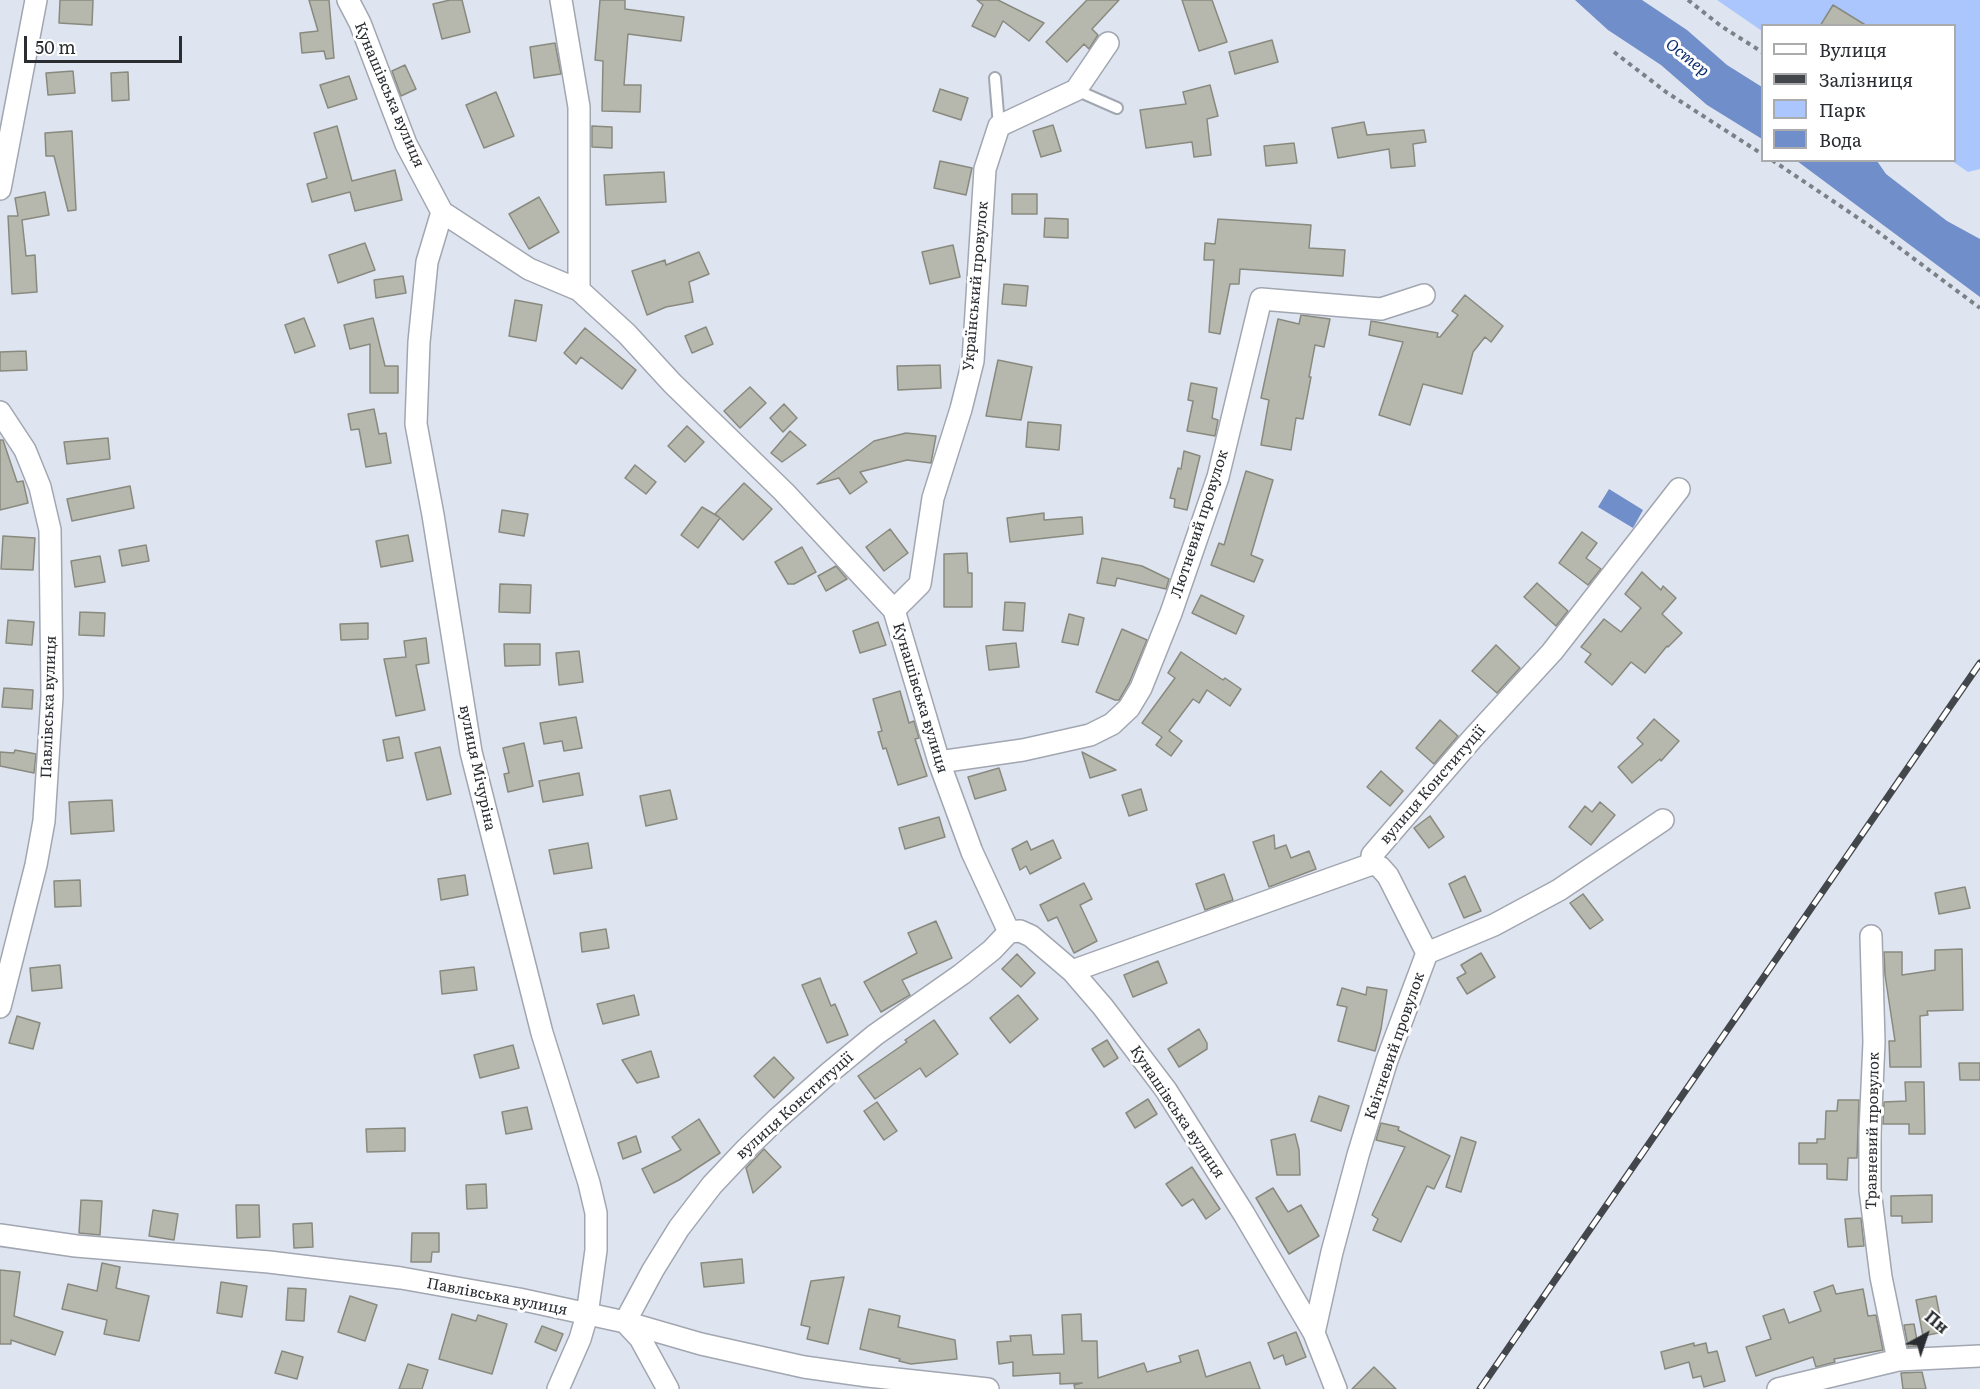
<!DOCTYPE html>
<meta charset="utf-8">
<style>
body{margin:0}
#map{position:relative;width:1980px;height:1389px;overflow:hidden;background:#dfe5f0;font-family:Literata,serif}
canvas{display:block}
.legend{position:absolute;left:1761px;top:24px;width:195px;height:138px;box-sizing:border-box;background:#fff;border:2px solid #aaabad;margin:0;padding:8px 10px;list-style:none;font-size:18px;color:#2a2d31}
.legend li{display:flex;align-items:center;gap:12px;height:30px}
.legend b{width:30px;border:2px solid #aaabad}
.north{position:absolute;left:1896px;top:1305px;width:60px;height:60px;-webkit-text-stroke:4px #fff;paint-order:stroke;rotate:40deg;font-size:16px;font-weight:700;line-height:24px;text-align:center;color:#2a2d31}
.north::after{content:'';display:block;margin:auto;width:21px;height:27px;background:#2a2d31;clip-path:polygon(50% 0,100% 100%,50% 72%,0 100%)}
.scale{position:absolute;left:24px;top:36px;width:158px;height:27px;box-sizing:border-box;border:3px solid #2a2d31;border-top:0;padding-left:8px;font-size:18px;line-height:21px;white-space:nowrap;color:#2a2d31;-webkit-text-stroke:4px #fff;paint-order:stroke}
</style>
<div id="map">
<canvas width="1980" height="1389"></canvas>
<ul class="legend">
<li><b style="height:8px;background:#fff"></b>Вулиця</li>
<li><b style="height:8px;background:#43474c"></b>Залізниця</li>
<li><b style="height:16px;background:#aac6fd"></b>Парк</li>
<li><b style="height:16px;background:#708ec9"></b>Вода</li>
</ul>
<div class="north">Пн</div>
<div class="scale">50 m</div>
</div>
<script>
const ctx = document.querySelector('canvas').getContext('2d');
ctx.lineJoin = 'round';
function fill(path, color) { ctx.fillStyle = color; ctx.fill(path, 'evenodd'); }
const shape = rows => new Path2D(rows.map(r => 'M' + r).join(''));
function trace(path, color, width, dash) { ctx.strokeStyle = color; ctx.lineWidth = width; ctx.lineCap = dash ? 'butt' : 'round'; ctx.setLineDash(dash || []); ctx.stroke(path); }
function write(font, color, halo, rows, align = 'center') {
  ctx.font = font + ' Literata,serif'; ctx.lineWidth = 6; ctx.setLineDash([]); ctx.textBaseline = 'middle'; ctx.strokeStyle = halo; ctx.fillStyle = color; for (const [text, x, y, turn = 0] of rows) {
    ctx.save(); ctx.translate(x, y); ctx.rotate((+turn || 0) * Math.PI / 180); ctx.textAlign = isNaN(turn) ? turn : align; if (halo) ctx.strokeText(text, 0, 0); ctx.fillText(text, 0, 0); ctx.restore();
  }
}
fill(shape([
 [1717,0,1980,0,1980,169,1968,172,1952,161,1954,160,1954,26,1762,26,1762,31]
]), '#aac6fd');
fill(shape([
 [1575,0,1642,0,1687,30,1727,65,1762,87,1762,139,1707,105,1661,65,1608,30],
 [1797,161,1877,161,1886,174,1947,221,1980,239,1980,297],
 [1609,489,1643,510,1633,528,1598,507]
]), '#708ec9');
const building = shape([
 [60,0,93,0,92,25,59,23,60,0],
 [309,0,329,0,334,58,326,59,324,51,302,53,300,33,318,31,309,0],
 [450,0,462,0,470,32,442,39,433,4,450,0],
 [600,0,625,0,625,9,684,17,681,41,628,34,624,85,641,85,640,112,602,111,603,61,595,60,600,0],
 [977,0,998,0,1044,23,1029,41,1003,21,995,37,972,26,983,5,977,0],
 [1087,0,1119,0,1092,29,1098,35,1089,49,1084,44,1067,62,1046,42,1087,0],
 [1182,0,1212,0,1227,42,1199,51,1182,0],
 [1833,5,1867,26,1820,26,1833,5],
 [1272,40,1278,62,1235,74,1229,52,1272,40],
 [555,43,561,74,534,78,530,47,555,43],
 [405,65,416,89,401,96,392,71,405,65],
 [73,71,75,93,48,95,46,73,73,71],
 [128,72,129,100,112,101,111,73,128,72],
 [349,76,357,99,328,108,320,85,349,76],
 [1210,85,1218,116,1207,119,1211,155,1194,157,1192,142,1146,148,1140,110,1186,104,1183,92,1210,85],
 [940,89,968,98,961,120,933,111,940,89],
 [496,92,514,136,484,148,466,105,496,92],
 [1364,122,1367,135,1424,130,1426,142,1413,144,1415,166,1391,168,1389,149,1338,158,1332,128,1364,122],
 [1053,125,1061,151,1041,157,1033,131,1053,125],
 [337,126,352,181,395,170,402,200,355,211,350,192,312,202,307,184,327,178,314,133,337,126],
 [592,126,612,127,612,148,592,147,592,126],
 [72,131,76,210,68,211,54,156,46,156,45,133,72,131],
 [1294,143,1297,163,1266,166,1264,146,1294,143],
 [940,161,972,168,966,195,934,188,940,161],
 [664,172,666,202,606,205,604,175,664,172],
 [45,192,49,215,22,220,26,256,35,255,37,292,12,294,8,216,18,216,15,198,45,192],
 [1012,194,1037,194,1037,214,1012,214,1012,194],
 [539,197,559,232,529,249,509,214,539,197],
 [1045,218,1068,219,1068,238,1044,237,1045,218],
 [1218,219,1311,225,1309,248,1345,250,1343,276,1240,269,1239,284,1230,284,1220,334,1209,332,1214,260,1204,260,1205,243,1215,244,1218,219],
 [365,243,375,270,338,283,329,255,365,243],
 [953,245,960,277,930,284,922,252,953,245],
 [699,252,709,274,689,282,693,302,666,307,647,315,632,271,665,260,666,265,699,252],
 [403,276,406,293,376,298,374,280,403,276],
 [1004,284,1028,286,1026,306,1002,304,1004,284],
 [1465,295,1503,326,1491,342,1485,337,1473,352,1462,394,1423,384,1410,425,1379,415,1403,342,1369,335,1371,321,1438,333,1437,337,1440,337,1458,315,1452,311,1465,295],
 [515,300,542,305,536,341,509,336,515,300],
 [1301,315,1330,319,1324,347,1315,345,1309,377,1311,377,1303,419,1296,418,1291,450,1261,445,1269,400,1261,398,1278,319,1299,324,1301,315],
 [304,318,315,346,295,353,285,325,304,318],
 [373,318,385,366,398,366,398,393,370,393,370,344,350,349,344,325,373,318],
 [706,327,713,344,692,353,685,336,706,327],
 [585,328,636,370,622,389,581,357,576,364,564,353,585,328],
 [26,351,27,370,0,371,0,352,26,351],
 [998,360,1032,367,1021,420,986,416,998,360],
 [940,365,941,388,898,390,897,366,940,365],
 [1191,383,1217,388,1212,418,1218,420,1215,436,1187,431,1193,401,1188,400,1191,383],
 [750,387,766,403,740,428,724,411,750,387],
 [784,404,797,418,783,432,770,418,784,404],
 [374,409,379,434,386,433,391,463,366,467,359,429,351,430,348,414,374,409],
 [1028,422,1061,425,1059,450,1026,447,1028,422],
 [687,426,704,442,685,462,668,446,687,426],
 [790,431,806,445,782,462,771,453,790,431],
 [906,433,936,436,931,463,907,460,860,472,867,482,850,494,839,478,817,484,874,441,906,433],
 [108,438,110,459,67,464,64,442,108,438],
 [0,440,3,440,17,482,23,481,28,503,0,510,0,440],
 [1184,451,1200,456,1187,510,1174,507,1175,499,1170,498,1178,468,1181,469,1184,451],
 [635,465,656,482,646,494,625,478,635,465],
 [1246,471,1273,480,1251,555,1263,560,1254,582,1211,565,1219,543,1224,545,1246,471],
 [744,483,772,509,743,540,720,518,698,548,681,535,702,507,719,517,715,514,744,483],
 [130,486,134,508,72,521,67,499,130,486],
 [502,510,528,514,524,536,499,532,502,510],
 [1044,513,1044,520,1082,517,1083,534,1010,542,1007,518,1044,513],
 [890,529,908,553,884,571,866,547,890,529],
 [1582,532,1597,543,1586,558,1601,569,1588,585,1559,563,1582,532],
 [408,535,413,561,381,567,376,541,408,535],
 [3,536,35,538,33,570,1,569,3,536],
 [146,545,149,561,122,566,119,550,146,545],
 [802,547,816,572,794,584,788,584,775,562,802,547],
 [967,553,968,573,972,573,972,607,944,607,944,554,967,553],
 [100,556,105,582,75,587,71,561,100,556],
 [1102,558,1142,566,1169,579,1166,589,1117,578,1115,586,1097,583,1102,558],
 [836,566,847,579,826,591,818,576,836,566],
 [1642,572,1661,590,1663,586,1676,598,1662,614,1682,633,1668,647,1667,646,1645,673,1631,662,1612,685,1585,662,1591,654,1581,647,1604,619,1621,632,1641,608,1625,594,1642,572],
 [1537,583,1568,611,1556,626,1524,597,1537,583],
 [500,584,531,585,530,613,499,612,500,584],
 [1201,595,1244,616,1236,634,1192,613,1201,595],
 [1005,602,1025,603,1023,631,1003,630,1005,602],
 [80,612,105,613,104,636,79,635,80,612],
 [1069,614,1084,618,1078,645,1062,642,1069,614],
 [8,620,34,622,32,645,6,643,8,620],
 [878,622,886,645,860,653,853,631,878,622],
 [368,623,368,639,341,640,340,624,368,623],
 [1122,629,1147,640,1129,683,1119,700,1115,700,1096,692,1122,629],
 [426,638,429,663,416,665,425,710,396,716,384,659,406,657,404,641,426,638],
 [1016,643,1019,667,989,670,986,646,1016,643],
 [504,644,540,644,540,665,505,666,504,644],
 [1496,645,1520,668,1497,693,1472,671,1496,645],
 [579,651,583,682,559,685,556,653,579,651],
 [1181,652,1223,680,1225,678,1241,689,1230,706,1207,690,1199,703,1193,699,1169,731,1182,741,1171,756,1156,745,1162,737,1142,723,1175,678,1168,673,1181,652],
 [4,688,33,690,32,709,2,707,4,688],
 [900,691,909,723,914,721,919,738,915,739,927,776,898,785,886,748,883,749,878,732,882,731,873,699,900,691],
 [576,717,582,748,564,751,562,741,544,744,540,723,576,717],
 [1654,719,1679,741,1661,761,1660,759,1632,783,1618,767,1643,744,1637,738,1654,719],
 [1440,720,1458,736,1434,764,1416,748,1440,720],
 [399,737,403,758,387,761,383,740,399,737],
 [524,743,533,786,508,792,504,774,509,773,503,748,524,743],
 [440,747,451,794,427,800,415,753,440,747],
 [15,750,36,754,34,773,0,766,0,752,14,753,15,750],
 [1082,752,1116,770,1090,778,1082,752],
 [999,768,1006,790,975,799,968,777,999,768],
 [1381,771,1403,791,1390,806,1367,787,1381,771],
 [579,773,583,795,543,802,539,781,579,773],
 [1141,789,1147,810,1129,816,1122,795,1141,789],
 [670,790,677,819,646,826,640,796,670,790],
 [112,800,114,831,71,834,69,802,112,800],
 [1600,802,1615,815,1591,845,1569,827,1585,806,1592,812,1600,802],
 [1430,816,1444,837,1429,848,1414,828,1430,816],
 [939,817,945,837,905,849,899,828,939,817],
 [1274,835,1275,849,1286,845,1291,858,1309,851,1316,869,1269,887,1253,842,1274,835],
 [1053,840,1061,858,1030,874,1026,866,1020,870,1012,849,1027,841,1031,850,1053,840],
 [588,843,592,868,554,874,549,850,588,843],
 [1224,874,1233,900,1205,910,1196,884,1224,874],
 [465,875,468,895,441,900,438,879,465,875],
 [1465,876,1481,911,1464,918,1449,884,1465,876],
 [80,880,81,906,55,907,54,881,80,880],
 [1084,883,1092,899,1080,905,1097,941,1074,953,1057,917,1048,921,1040,905,1084,883],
 [1965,887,1970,908,1939,914,1935,893,1965,887],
 [1583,894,1603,920,1590,929,1570,903,1583,894],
 [936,921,952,958,902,980,910,995,881,1012,864,982,917,953,908,933,936,921],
 [606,929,609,948,582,952,580,933,606,929],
 [1962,949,1963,1010,1927,1011,1928,1015,1920,1016,1921,1067,1890,1067,1889,1041,1895,1041,1885,975,1884,952,1902,952,1902,975,1935,970,1935,950,1962,949],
 [1481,953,1495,977,1467,994,1457,978,1466,973,1461,965,1481,953],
 [1017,954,1035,973,1021,987,1002,969,1017,954],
 [1158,961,1167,983,1133,997,1124,975,1158,961],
 [60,965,62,988,32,991,30,968,60,965],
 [474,967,477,990,442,994,440,971,474,967],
 [820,978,831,1006,835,1004,848,1035,827,1043,802,985,820,978],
 [1367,987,1387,990,1381,1029,1375,1051,1338,1041,1347,1007,1337,1005,1342,988,1366,995,1367,987],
 [634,995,639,1015,603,1024,597,1004,634,995],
 [1018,995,1038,1019,1010,1043,990,1018,1018,995],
 [17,1016,40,1023,33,1049,9,1043,17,1016],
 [934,1020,958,1054,926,1077,920,1068,875,1099,858,1076,907,1042,905,1040,934,1020],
 [1199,1029,1207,1043,1207,1049,1179,1067,1168,1049,1199,1029],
 [1107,1040,1118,1058,1104,1067,1092,1049,1107,1040],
 [513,1045,519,1068,480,1078,474,1055,513,1045],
 [651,1051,659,1077,637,1083,622,1060,651,1051],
 [774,1057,794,1078,774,1098,754,1076,774,1057],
 [1959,1063,1980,1063,1980,1080,1960,1080,1959,1063],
 [1905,1082,1924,1082,1925,1134,1909,1134,1909,1124,1883,1124,1884,1102,1906,1101,1905,1082],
 [1319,1096,1349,1106,1341,1131,1311,1121,1319,1096],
 [1148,1099,1157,1114,1135,1128,1126,1113,1148,1099],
 [1838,1100,1859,1100,1857,1158,1848,1158,1847,1180,1827,1179,1827,1164,1799,1164,1799,1143,1817,1143,1817,1139,1825,1139,1826,1111,1837,1111,1838,1100],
 [877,1102,897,1131,884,1140,864,1111,877,1102],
 [527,1107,532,1129,506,1134,502,1112,527,1107],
 [699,1119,720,1153,679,1180,654,1193,642,1169,681,1150,672,1137,699,1119],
 [1381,1123,1399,1127,1398,1130,1450,1156,1434,1189,1427,1186,1401,1242,1373,1230,1378,1219,1372,1215,1405,1147,1376,1140,1381,1123],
 [405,1128,405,1151,367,1152,366,1129,405,1128],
 [1295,1134,1299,1150,1300,1175,1277,1175,1271,1140,1295,1134],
 [636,1136,641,1152,623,1159,618,1143,636,1136],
 [1461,1137,1476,1142,1461,1192,1446,1187,1461,1137],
 [764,1149,781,1167,753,1193,746,1168,764,1149],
 [1192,1167,1220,1209,1206,1219,1193,1199,1182,1206,1166,1184,1192,1167],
 [486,1184,487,1208,467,1209,466,1185,486,1184],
 [1273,1188,1288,1212,1301,1205,1319,1236,1289,1254,1256,1198,1273,1188],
 [1932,1195,1932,1222,1902,1223,1902,1216,1891,1216,1891,1196,1932,1195],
 [81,1200,102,1201,100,1235,79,1233,81,1200],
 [236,1205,259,1205,260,1237,237,1238,236,1205],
 [153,1210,178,1214,174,1240,149,1236,153,1210],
 [1861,1218,1864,1246,1848,1247,1845,1219,1861,1218],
 [312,1223,313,1247,294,1248,293,1224,312,1223],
 [412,1233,439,1233,439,1252,432,1252,431,1262,411,1262,412,1233],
 [742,1259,744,1283,704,1287,701,1263,742,1259],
 [102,1263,120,1267,116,1288,149,1296,139,1341,104,1334,107,1320,62,1309,68,1284,97,1291,102,1263],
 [0,1270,20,1272,14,1316,63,1332,55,1355,11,1340,11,1344,0,1344,0,1270],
 [844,1277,828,1344,807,1339,810,1327,801,1325,811,1281,844,1277],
 [221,1282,247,1286,242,1317,217,1313,221,1282],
 [1833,1285,1836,1294,1863,1289,1868,1316,1876,1315,1883,1350,1834,1359,1835,1362,1816,1367,1813,1357,1756,1376,1746,1347,1771,1339,1763,1316,1784,1309,1789,1323,1821,1311,1814,1292,1833,1285],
 [288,1288,306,1289,304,1321,286,1320,288,1288],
 [350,1296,377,1305,365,1341,338,1332,350,1296],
 [1936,1296,1943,1332,1923,1336,1916,1300,1936,1296],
 [869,1309,900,1316,898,1327,955,1340,957,1359,911,1364,899,1361,900,1359,860,1349,869,1309],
 [452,1314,476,1321,478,1315,507,1324,492,1374,439,1359,452,1314],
 [1081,1314,1082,1341,1097,1341,1098,1378,1144,1363,1147,1372,1181,1362,1179,1356,1198,1350,1206,1377,1250,1362,1260,1389,1075,1389,1074,1385,1082,1383,1060,1384,1060,1373,1013,1376,1013,1362,999,1364,997,1342,1011,1341,1010,1336,1031,1335,1033,1355,1064,1354,1062,1315,1081,1314],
 [1914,1324,1918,1346,1908,1347,1904,1325,1914,1324],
 [542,1326,563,1334,556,1351,535,1342,542,1326],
 [1296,1332,1306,1357,1286,1365,1283,1355,1274,1359,1268,1343,1296,1332],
 [1694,1343,1694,1346,1706,1343,1708,1353,1717,1351,1725,1381,1704,1387,1701,1376,1693,1378,1689,1362,1665,1369,1661,1352,1694,1343],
 [282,1351,303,1357,297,1379,275,1373,282,1351],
 [408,1364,428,1370,422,1389,399,1389,408,1364],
 [1374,1367,1396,1389,1352,1389,1374,1367],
 [1922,1372,1926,1389,1903,1389,1901,1373,1922,1372]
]);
fill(building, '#b6b8ad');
trace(building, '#898a7f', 1.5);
const lane = shape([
 [995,78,999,126],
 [1076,90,1117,108]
]);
const street = shape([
 [348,0,360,23,406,144,442,212,529,269,579,290,627,334,672,383,784,492,894,610,939,762,972,852,1009,932,1020,931,1031,936,1072,971,1103,1007,1166,1090,1244,1214,1314,1333,1336,1389],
 [561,0,579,107,579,290],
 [0,189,36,0],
 [442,212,427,262,419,342,416,424,433,515,471,752,542,1033,589,1183,596,1213,596,1250,587,1315,580,1339,558,1389],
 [0,412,25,450,40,487,50,530,52,696,44,821,36,865,0,1007],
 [894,610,920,584,933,498,961,409,973,361,985,169,999,126,1076,90,1108,43],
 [939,762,1023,750,1090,735,1112,724,1129,708,1141,688,1171,613,1218,477,1261,299,1381,309,1424,295],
 [1372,864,1380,867,1388,876,1427,953],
 [1871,936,1874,1042,1870,1133,1870,1190,1881,1277,1898,1360],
 [1072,971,1372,864,1372,855,1472,739,1552,652,1679,489],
 [0,1235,76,1246,269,1262,401,1278,519,1299,625,1322,701,1344,804,1367,868,1376,988,1389],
 [1314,1333,1332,1252,1358,1155,1387,1060,1427,953,1494,925,1559,890,1663,820],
 [668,1389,640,1338,625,1322,653,1270,679,1228,712,1185,746,1149,777,1119,829,1073,875,1035,962,974,992,950,1009,932],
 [1778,1389,1898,1360,1980,1356]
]);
trace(lane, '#a1a6b1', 14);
trace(street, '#a1a6b1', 24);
trace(shape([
 [1688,0,1721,26,1762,52],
 [1614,52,1666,92,1762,154],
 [1772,160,1870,226,1980,308]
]), '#7c8087', 4, [4.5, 4.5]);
trace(lane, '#fff', 10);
trace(street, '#fff', 21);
const rail = shape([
 [1480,1389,1980,663]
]);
trace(rail, '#43474c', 7);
trace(rail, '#fff', 4.5, [14]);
write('15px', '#2a2d31', '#fff', [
 ["Кунашівська вулиця",389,95,67],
 ["Український провулок",976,286,-85],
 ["Лютневий провулок",1200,524,-72],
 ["Кунашівська вулиця",920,698,73],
 ["Павлівська вулиця",49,707,-88],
 ["вулиця Мічуріна",477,768,78],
 ["вулиця Конституції",1433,785,-49],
 ["Квітневий провулок",1395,1046,-71],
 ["вулиця Конституції",795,1106,-42],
 ["Кунашівська вулиця",1177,1112,56],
 ["Травневий провулок",1873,1131,-89],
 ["Павлівська вулиця",497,1297,11]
]);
write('italic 16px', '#0d2c71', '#fff', [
 ["Остер",1687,58,38]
]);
</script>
